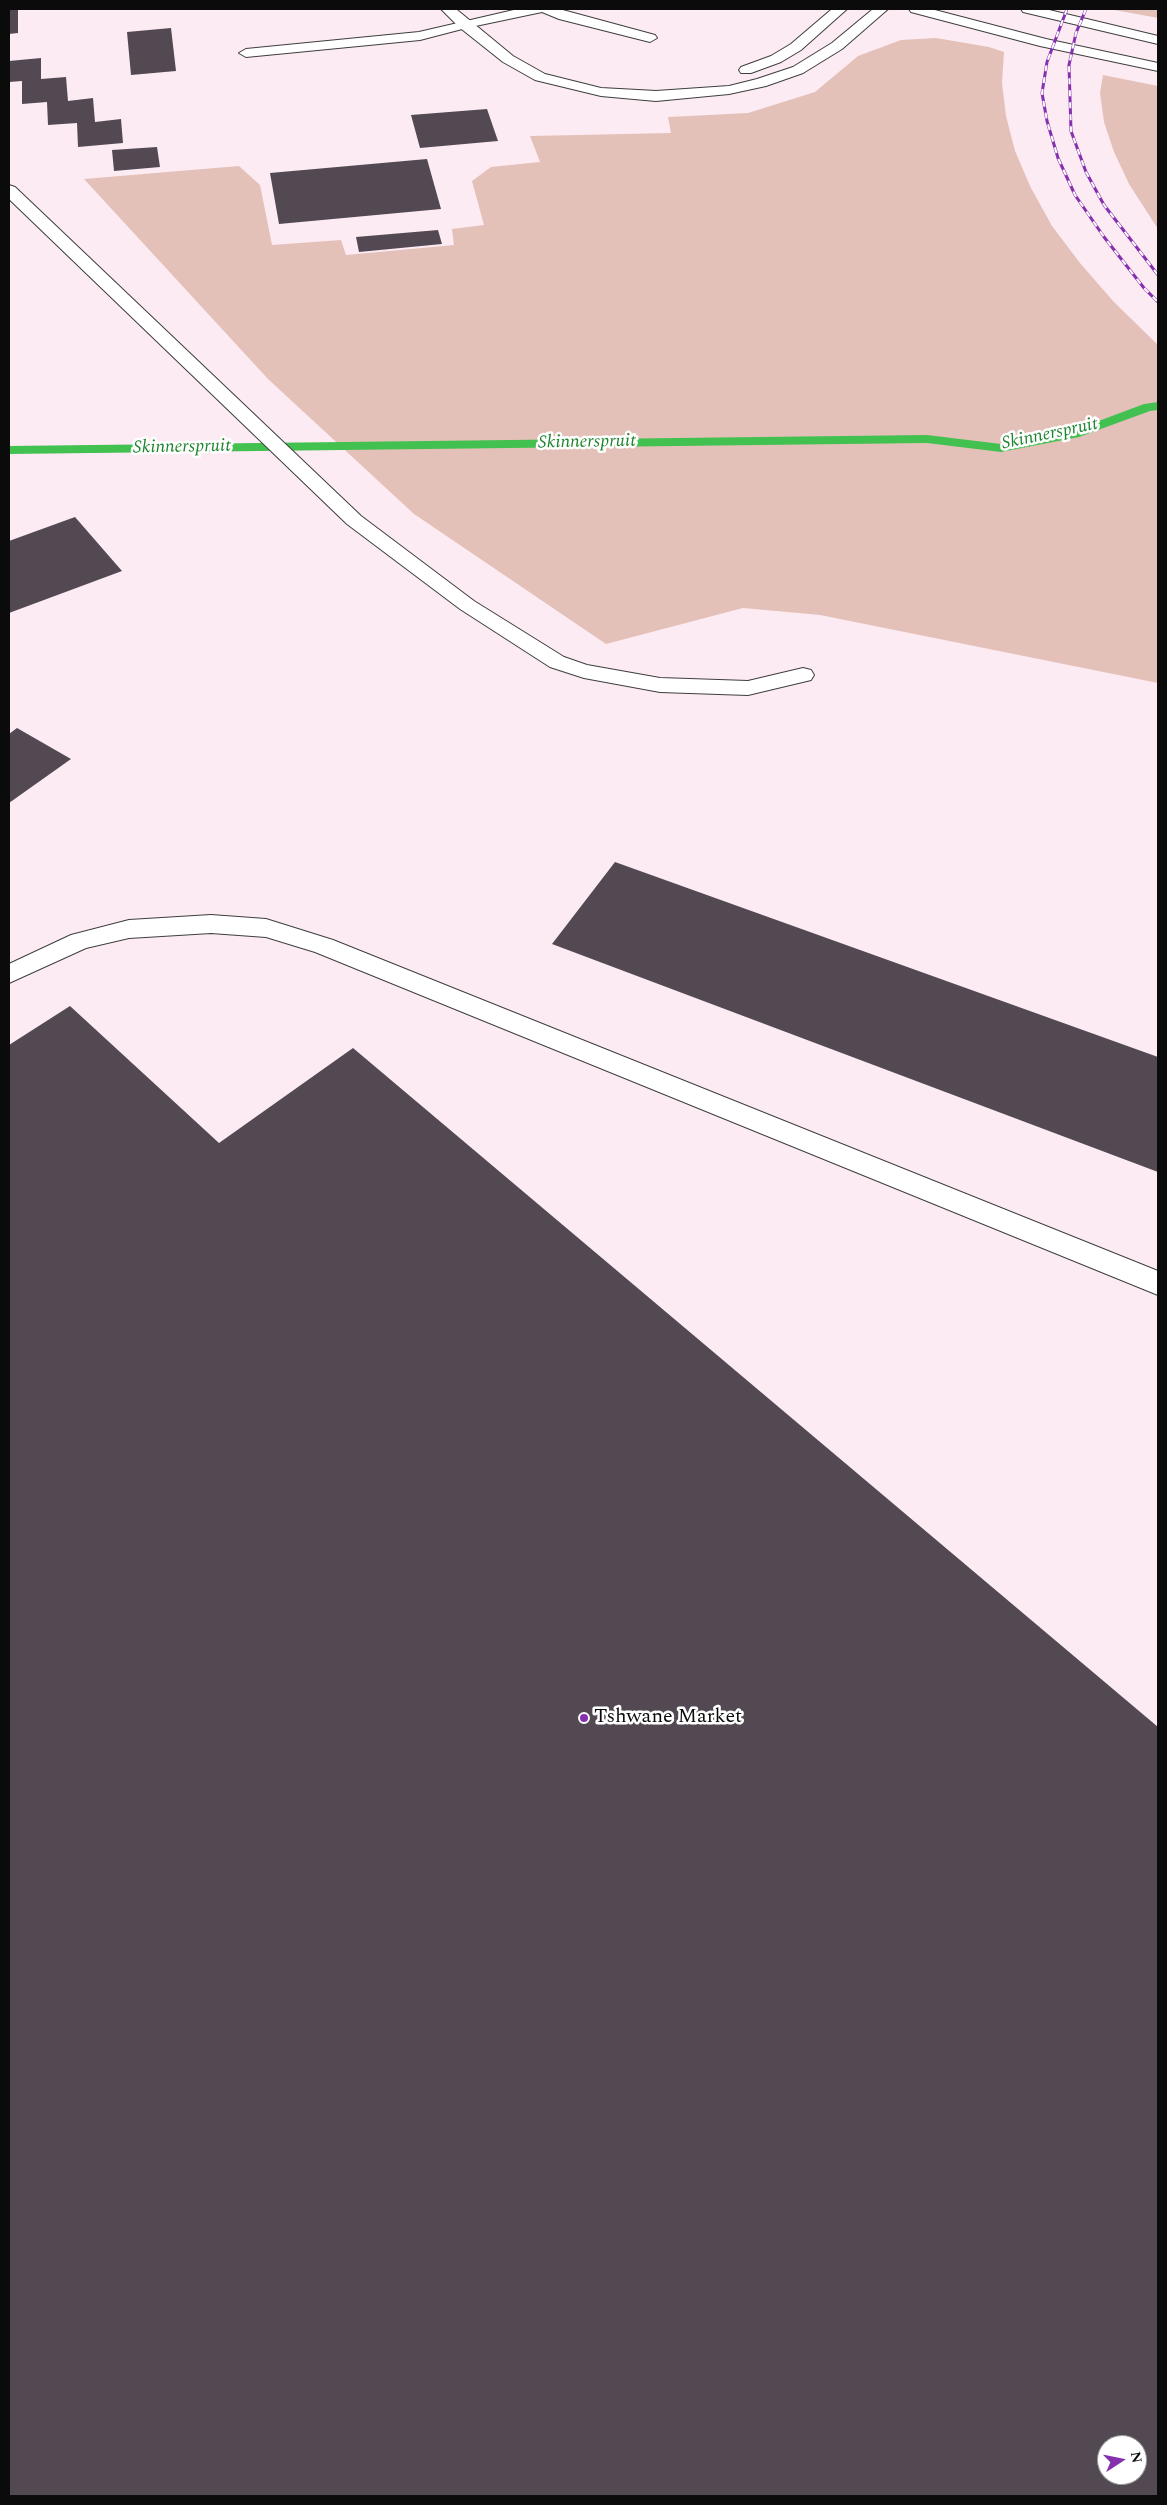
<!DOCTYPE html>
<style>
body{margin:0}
#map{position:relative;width:1167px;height:2505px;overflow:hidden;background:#fdebf4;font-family:Spectral,serif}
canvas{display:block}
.frame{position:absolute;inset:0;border:10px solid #0b0b0b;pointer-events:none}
.north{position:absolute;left:1097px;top:2435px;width:50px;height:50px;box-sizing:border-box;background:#fff;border:1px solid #9d9d9d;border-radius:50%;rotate:79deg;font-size:14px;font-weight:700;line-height:20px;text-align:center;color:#0b0b0b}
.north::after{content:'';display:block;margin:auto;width:18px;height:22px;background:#8530af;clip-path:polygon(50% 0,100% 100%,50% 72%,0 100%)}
</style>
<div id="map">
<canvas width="1167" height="2505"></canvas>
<div class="frame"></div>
<div class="north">N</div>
</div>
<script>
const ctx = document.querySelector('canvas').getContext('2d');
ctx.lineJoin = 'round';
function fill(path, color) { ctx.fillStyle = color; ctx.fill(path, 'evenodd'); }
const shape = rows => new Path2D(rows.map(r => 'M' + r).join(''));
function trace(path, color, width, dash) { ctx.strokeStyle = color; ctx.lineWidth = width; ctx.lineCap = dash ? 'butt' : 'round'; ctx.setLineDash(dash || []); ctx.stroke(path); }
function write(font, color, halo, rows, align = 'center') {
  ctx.font = font + ' Spectral,serif'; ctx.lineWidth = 5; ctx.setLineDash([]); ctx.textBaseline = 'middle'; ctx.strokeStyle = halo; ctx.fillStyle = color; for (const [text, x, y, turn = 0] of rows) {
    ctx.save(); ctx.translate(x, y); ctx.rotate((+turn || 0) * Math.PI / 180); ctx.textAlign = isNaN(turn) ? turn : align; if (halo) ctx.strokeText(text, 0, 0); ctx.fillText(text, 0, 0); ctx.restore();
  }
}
fill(shape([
 [1109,9,1158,9,1158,18],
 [936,38,989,47,1004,52,1002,83,1006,116,1015,151,1031,188,1052,226,1080,263,1113,301,1158,345,1158,683,820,615,743,608,606,644,414,514,268,379,84,179,239,166,260,185,272,245,341,240,346,255,454,245,452,229,484,225,472,181,491,167,540,162,530,136,671,133,668,117,748,113,815,92,858,56,901,40],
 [1103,75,1158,86,1158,229,1129,184,1114,152,1104,122,1100,93]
]), '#e4c1b8');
fill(shape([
 [1158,402,1158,410,1150,411,1079,437,1001,452,927,443,9,454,9,446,927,435,1001,444,1072,431,1144,404,1158,402]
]), '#42c150');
fill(shape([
 [9,9,18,9,18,33,9,34],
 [171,28,176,71,131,75,127,32],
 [41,58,41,79,66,77,68,101,93,98,95,122,121,119,123,143,78,147,77,123,48,125,47,102,22,104,22,81,9,82,9,61],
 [487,109,498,141,420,148,411,115],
 [157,147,160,167,114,171,112,150],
 [427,159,441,209,279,224,270,173],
 [438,230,442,244,359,252,356,237],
 [75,517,122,571,9,613,9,541],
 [17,728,71,759,9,803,9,734],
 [615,862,1158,1057,1158,1172,552,944],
 [70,1006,219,1143,353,1048,1158,1727,1158,2496,9,2496,9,1045],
 [1107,2445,1137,2445,1137,2475,1107,2475]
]), '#534952');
const service = shape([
 [518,9,559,9,655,35,657,38,650,42,559,19,542,12,466,28,420,40,246,57,239,53,246,49,419,32,518,9],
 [211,915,266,919,333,940,1158,1271,1158,1295,315,952,266,937,211,933,129,938,86,948,9,983,9,964,71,935,129,920,211,915]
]);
const minor = shape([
 [441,9,456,9,513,56,545,74,601,88,656,91,729,86,757,79,793,67,832,43,873,9,888,9,842,49,803,73,766,86,729,94,656,101,601,96,535,80,503,62,459,27,441,9],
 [832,9,847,9,801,50,781,62,751,73,741,73,739,70,741,67,771,56,791,44,832,9],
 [9,185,15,187,361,516,474,601,564,657,587,665,660,678,748,681,803,668,811,670,814,675,811,680,748,695,660,692,584,678,550,667,460,609,347,524,9,199,9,185]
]);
const tertiary = shape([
 [909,9,931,9,1046,39,1158,63,1158,71,1040,46,911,12,909,9],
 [1021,9,1045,9,1158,36,1158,44,1023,12,1021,9]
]);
trace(service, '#3e3e3e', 2);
trace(minor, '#3e3e3e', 2);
trace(tertiary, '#3e3e3e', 2);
fill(service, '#fff');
fill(minor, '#fff');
fill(tertiary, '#fff');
const rail = shape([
 [1067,9,1047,62,1042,93,1047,121,1058,158,1075,195,1104,237,1144,288,1158,302],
 [1086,9,1076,33,1069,65,1071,131,1086,172,1104,205,1158,275]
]);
trace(rail, '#8530af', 3);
trace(rail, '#fff', 2, [6]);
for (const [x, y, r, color] of [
 [584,1718,5,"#8530af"]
]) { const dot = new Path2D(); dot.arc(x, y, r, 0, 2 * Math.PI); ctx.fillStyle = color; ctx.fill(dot); trace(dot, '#fff', 2); }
write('italic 18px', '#1e852e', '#fff', [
 ["Skinnerspruit",1050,435,-12],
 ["Skinnerspruit",587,443,-1],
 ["Skinnerspruit",182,448,-1]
]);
write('20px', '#0b0b0b', '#fff', [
 ["Tshwane Market",594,1718]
], 'left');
</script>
